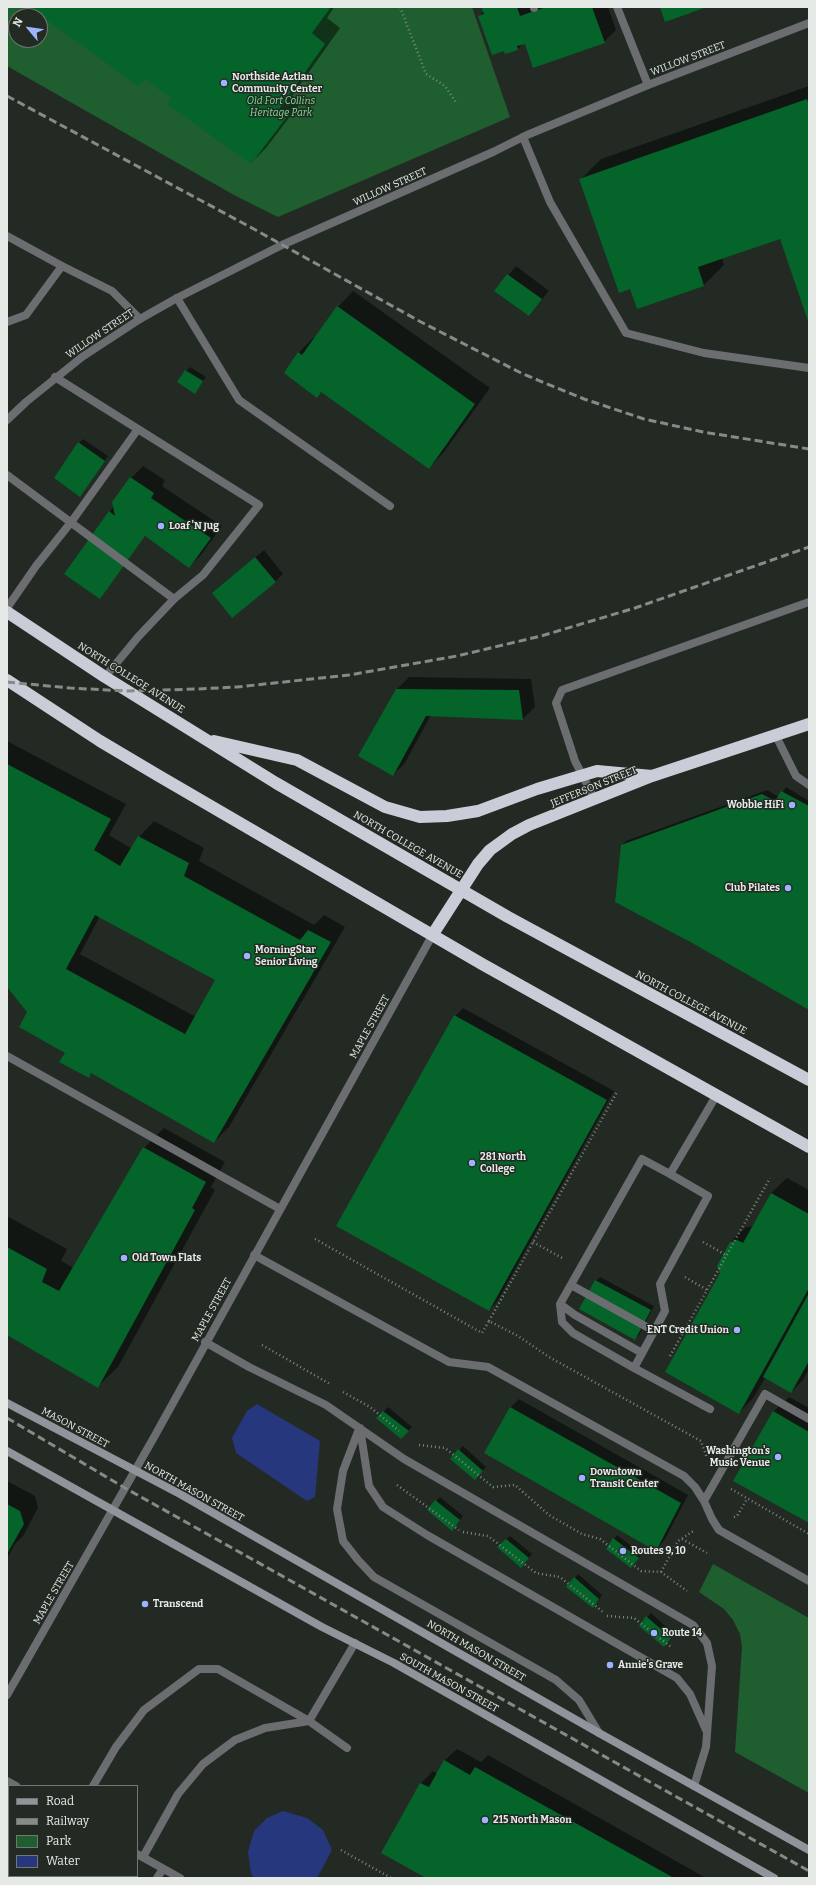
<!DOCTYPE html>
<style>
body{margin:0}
#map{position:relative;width:816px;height:1885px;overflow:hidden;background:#232a24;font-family:Bitter,serif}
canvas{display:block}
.frame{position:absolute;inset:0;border:8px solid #e5eae6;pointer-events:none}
.legend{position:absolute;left:8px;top:1785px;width:130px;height:92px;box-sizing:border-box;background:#232a24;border:1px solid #717772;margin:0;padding:5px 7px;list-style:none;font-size:12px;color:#e5eae6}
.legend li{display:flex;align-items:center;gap:8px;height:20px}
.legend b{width:20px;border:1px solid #717772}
.north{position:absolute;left:8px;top:8px;width:40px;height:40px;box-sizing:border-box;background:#232a24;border:1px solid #717772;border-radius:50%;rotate:299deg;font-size:11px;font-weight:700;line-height:16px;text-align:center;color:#e5eae6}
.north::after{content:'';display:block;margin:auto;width:14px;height:18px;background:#9cb4fd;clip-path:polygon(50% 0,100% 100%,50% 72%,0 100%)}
</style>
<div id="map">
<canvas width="816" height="1885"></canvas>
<div class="frame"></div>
<ul class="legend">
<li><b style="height:5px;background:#91949b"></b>Road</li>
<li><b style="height:5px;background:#858b86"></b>Railway</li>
<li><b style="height:11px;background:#1f5e2f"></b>Park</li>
<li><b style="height:11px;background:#26377e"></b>Water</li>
</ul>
<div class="north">N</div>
</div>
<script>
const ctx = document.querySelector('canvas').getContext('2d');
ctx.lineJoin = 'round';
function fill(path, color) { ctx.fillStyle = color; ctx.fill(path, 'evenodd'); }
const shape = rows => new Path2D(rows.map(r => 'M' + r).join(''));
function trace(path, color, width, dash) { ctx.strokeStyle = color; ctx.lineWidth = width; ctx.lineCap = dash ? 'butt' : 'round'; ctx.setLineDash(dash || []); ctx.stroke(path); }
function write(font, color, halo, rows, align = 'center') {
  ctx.font = font + ' Bitter,serif'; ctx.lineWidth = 3; ctx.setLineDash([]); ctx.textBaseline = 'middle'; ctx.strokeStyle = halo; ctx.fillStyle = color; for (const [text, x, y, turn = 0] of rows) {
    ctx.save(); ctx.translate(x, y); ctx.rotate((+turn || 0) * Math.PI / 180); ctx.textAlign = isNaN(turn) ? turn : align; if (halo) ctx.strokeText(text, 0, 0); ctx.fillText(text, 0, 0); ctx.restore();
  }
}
fill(shape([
 [7,7,472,7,510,117,278,217,234,195,7,66],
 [16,16,40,16,40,40,16,40],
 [713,1564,809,1618,809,1793,735,1752,742,1647,740,1634,733,1620,724,1609,699,1592]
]), '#1f5e2f');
fill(shape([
 [257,1404,320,1441,315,1497,307,1501,236,1453,232,1438,247,1411],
 [283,1811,307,1818,323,1830,332,1850,317,1878,255,1878,251,1874,248,1852,254,1831,267,1818]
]), '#26377e');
fill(shape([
 [38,7,334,7,327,18,340,28,292,96,301,102,266,148,251,163,173,97],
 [483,7,608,7,616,30,604,42,525,41,518,49,480,16,484,11],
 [809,86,809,321,780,238,722,258,724,265,704,285,637,308,630,288,581,179,601,159],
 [516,266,549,291,529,315,495,291],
 [353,291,490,388,444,452,429,468,322,391,317,396,298,353,313,338,315,339,338,307],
 [190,367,206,377,195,392,186,371],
 [83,439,108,456,80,496,79,443],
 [143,466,165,480,162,486,222,526,201,555,189,567,145,536,100,598,65,574,114,506,131,478],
 [264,550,283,574,275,582,213,593],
 [409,677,531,679,535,707,523,719,431,715,405,763,393,775,397,689],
 [7,741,126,804,109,835,132,849,139,837,154,821,204,848,199,861,314,925,324,915,345,927,229,1127,214,1142,93,1072,88,1076,28,1012,7,985],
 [100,916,216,980,196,1017,80,954],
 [786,787,809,801,809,1008,622,845,626,841,767,790,779,797],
 [463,1008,614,1091,497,1302,489,1310,455,1016],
 [164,1128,225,1162,211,1187,215,1190,118,1367,97,1387,7,1334,7,1216,67,1249,61,1261,74,1268,144,1148],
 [787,1178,809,1190,809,1369,803,1380,791,1392,765,1378,754,1397,739,1413,721,1273,730,1242,746,1227,754,1226,771,1193],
 [600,1277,654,1306,639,1335,635,1339,596,1281],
 [789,1397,809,1408,809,1522,773,1412],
 [519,1399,688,1495,664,1541,656,1549,485,1453,511,1407],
 [388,1407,412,1427,401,1438,378,1418],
 [463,1446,486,1467,479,1474,451,1459],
 [7,1481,35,1496,38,1508,23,1536,15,1544,7,1559],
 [440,1497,463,1516,456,1526,428,1510],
 [617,1535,642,1554,634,1563,614,1539],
 [510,1536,532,1554,525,1563,498,1547],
 [578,1574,602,1595,597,1603,575,1578],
 [651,1613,674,1634,668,1642,647,1617],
 [457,1749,481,1762,488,1755,706,1878,428,1878,383,1852,421,1783,433,1771,437,1774,445,1760]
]), '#0007');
fill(shape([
 [37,7,331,7,312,33,325,44,277,112,286,118,251,164,167,104,171,98,145,79,138,86,34,11],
 [481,7,517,7,520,16,546,7,592,7,605,43,533,68,525,44,517,46,518,50,505,54,504,51,492,55,478,16,484,14],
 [660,7,707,7,665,22],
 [807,99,809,105,809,324,780,239,698,267,704,286,637,309,630,289,619,293,579,179],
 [507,274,542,299,529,316,494,291],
 [337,306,475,404,429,469,321,392,317,398,284,373,298,352,302,355],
 [185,370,203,381,195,394,177,382],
 [78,442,105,461,80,497,54,478],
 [130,477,154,493,151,498,211,538,189,568,145,536,100,599,64,574,109,511,115,516,112,502],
 [255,557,276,582,232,618,212,593],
 [396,689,519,690,523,720,426,716,393,776,358,756],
 [7,764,111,819,94,850,120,866,138,836,189,863,184,876,300,940,308,930,331,942,214,1143,91,1073,89,1078,59,1062,65,1053,19,1027,27,1012,7,987],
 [95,915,215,980,185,1034,66,969],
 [781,791,809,806,809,1010,694,944,615,902,621,845,762,794,775,801],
 [454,1015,607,1100,489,1311,336,1226],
 [143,1147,206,1182,192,1208,195,1210,98,1388,7,1335,7,1247,47,1269,42,1282,59,1291],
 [771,1193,809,1214,809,1288,739,1414,665,1372,720,1273,717,1266,730,1242,737,1240,743,1243],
 [595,1280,651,1310,635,1340,579,1309],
 [809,1293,809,1361,791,1393,763,1377],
 [510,1407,681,1503,656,1551,484,1453],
 [383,1411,409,1431,401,1439,376,1418],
 [773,1411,809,1432,809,1523,733,1481],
 [458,1449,483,1471,475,1480,450,1459],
 [435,1500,460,1520,452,1531,427,1510],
 [7,1504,20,1511,24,1524,7,1554],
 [613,1538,639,1558,631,1568,606,1549],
 [506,1539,529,1558,521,1568,497,1547],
 [574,1577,599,1599,593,1608,566,1587],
 [646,1616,671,1638,664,1647,639,1626],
 [444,1760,470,1775,475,1767,674,1878,426,1878,381,1853,420,1783,429,1787],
 [9,1812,9,1855,7,1854,7,1816]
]), '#046429');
trace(shape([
 [400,7,426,74,445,86,457,104],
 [315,1239,482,1333,489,1321,518,1336,549,1357,701,1441,707,1458],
 [533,1242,564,1259],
 [703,1242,726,1255],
 [685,1277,707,1290],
 [489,1321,617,1092],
 [262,1345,330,1384],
 [670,1356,770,1178],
 [343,1392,370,1407,399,1431],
 [419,1445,445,1448,493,1487,515,1485,549,1515,582,1534,600,1539,641,1571,661,1572,687,1591],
 [397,1485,459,1530],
 [731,1489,809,1534],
 [734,1517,737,1516,747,1499],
 [463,1532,488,1536,536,1573,560,1577,603,1612],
 [682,1539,707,1553],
 [661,1572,678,1541,695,1530],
 [607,1616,634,1618,671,1647],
 [341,1850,391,1878]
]), '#808681', 2.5, [1, 3]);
trace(shape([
 [534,7,534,8],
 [617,7,648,85],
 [523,137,550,202,626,333,704,353,809,368],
 [7,236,62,266,112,291,140,319],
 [177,298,239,400,390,506],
 [7,322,26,315,62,266],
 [55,377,259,505,203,575,174,599],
 [7,475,174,599,138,637,105,677],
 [7,608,36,566,72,521,138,429],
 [776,736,796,776,809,785],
 [595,800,575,761,556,703,562,690,809,602],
 [7,1056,280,1209],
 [670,1174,708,1196,660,1284,665,1311,634,1368,573,1333,562,1322,560,1304,642,1159,670,1174,716,1096],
 [254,1255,449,1362,488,1367,684,1476,695,1487,704,1501,712,1519,719,1530,809,1581],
 [571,1285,654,1331],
 [560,1304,575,1315,642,1353],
 [205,1342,249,1367,326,1405,404,1459,693,1625,707,1643,712,1666,706,1747,694,1786],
 [634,1368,710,1409],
 [360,1428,369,1486,383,1507,427,1535,677,1678,690,1694,706,1730],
 [359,1429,343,1471,337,1509,343,1541,358,1560,374,1577,556,1680,579,1700,599,1733],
 [704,1501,765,1394,809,1419],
 [7,1781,16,1786],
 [93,1786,116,1747,144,1710,199,1669,218,1669,309,1721,347,1748],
 [137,1854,180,1878],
 [143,1857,178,1794,203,1764,235,1740,265,1728,309,1721,355,1643],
 [157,1878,163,1869]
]), '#6b6d71', 8);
trace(shape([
 [7,420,26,402,82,357,140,319,177,298,282,245,493,152,527,135,648,85,809,23],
 [7,1695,153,1439,433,934]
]), '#6b6d71', 8);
trace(shape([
 [7,1403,180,1494,599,1733,809,1850],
 [7,1451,322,1627,394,1663,774,1878]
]), '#91949b', 8);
trace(shape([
 [7,612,105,677,276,783,508,917,809,1080],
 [7,680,100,741,159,776,482,964,809,1147],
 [214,741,297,760,385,807,420,817,447,816,478,811,537,789,597,771,652,776],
 [433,934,478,864,490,850,512,834,529,825,652,776,809,724]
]), '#c9cdd8', 12);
trace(shape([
 [7,96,252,228,421,322,523,374,584,399,644,419,703,432,809,449],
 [7,682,70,688,127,691,197,689,237,687,349,675,457,656,541,636,635,608,809,547],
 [7,1418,125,1488,809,1871]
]), '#858b86', 3, [8, 4]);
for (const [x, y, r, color] of [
 [224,83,4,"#9cb4fd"],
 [161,526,4,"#9cb4fd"],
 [792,805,4,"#9cb4fd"],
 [788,888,4,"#9cb4fd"],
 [247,956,4,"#9cb4fd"],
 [472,1163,4,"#9cb4fd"],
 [124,1258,4,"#9cb4fd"],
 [737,1330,4,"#9cb4fd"],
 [778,1457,4,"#9cb4fd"],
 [582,1478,4,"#9cb4fd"],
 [623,1551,4,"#9cb4fd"],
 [145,1604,4,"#9cb4fd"],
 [654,1633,4,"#9cb4fd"],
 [610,1665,4,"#9cb4fd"],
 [485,1820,4,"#9cb4fd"]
]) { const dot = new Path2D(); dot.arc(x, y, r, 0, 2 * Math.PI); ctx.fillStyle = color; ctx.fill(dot); trace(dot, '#232a24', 1.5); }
write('10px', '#e5eae6', '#232a24', [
 ["WILLOW STREET",688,59,-21],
 ["WILLOW STREET",390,187,-24],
 ["WILLOW STREET",100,334,-34],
 ["NORTH COLLEGE AVENUE",131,678,32],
 ["JEFFERSON STREET",594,787,-22],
 ["NORTH COLLEGE AVENUE",408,845,30],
 ["NORTH COLLEGE AVENUE",691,1003,28],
 ["MAPLE STREET",370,1027,-61],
 ["MAPLE STREET",212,1310,-61],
 ["MASON STREET",75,1428,28],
 ["NORTH MASON STREET",194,1492,29],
 ["MAPLE STREET",54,1593,-60],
 ["NORTH MASON STREET",476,1651,30],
 ["SOUTH MASON STREET",449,1683,29]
]);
write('bold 10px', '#e5eae6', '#232a24', [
 ["Northside Aztlan",232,77],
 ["Community Center",232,89],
 ["Loaf 'N Jug",169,526],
 ["Wobble HiFi",784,805,"right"],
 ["Club Pilates",780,888,"right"],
 ["MorningStar",255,950],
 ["Senior Living",255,962],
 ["281 North",480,1157],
 ["College",480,1169],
 ["Old Town Flats",132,1258],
 ["ENT Credit Union",729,1330,"right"],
 ["Washington's",770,1451,"right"],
 ["Music Venue",770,1463,"right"],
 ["Downtown",590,1472],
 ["Transit Center",590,1484],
 ["Routes 9, 10",631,1551],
 ["Transcend",153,1604],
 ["Route 14",662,1633],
 ["Annie's Grave",618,1665],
 ["215 North Mason",493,1820]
], 'left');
write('italic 10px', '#79e390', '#232a24', [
 ["Old Fort Collins",281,101],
 ["Heritage Park",281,113]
]);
</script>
